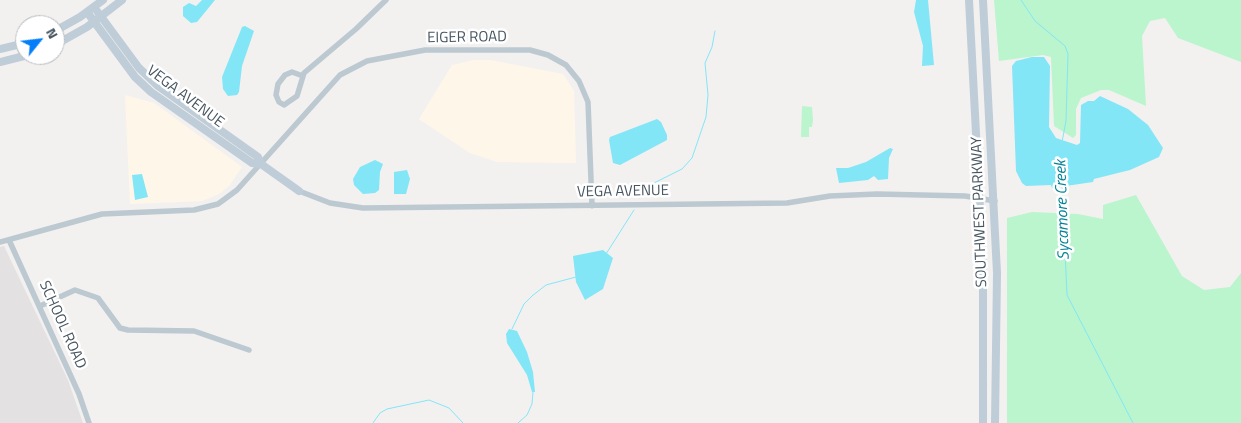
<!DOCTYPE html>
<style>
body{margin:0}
#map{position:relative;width:1241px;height:423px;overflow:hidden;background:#f3f0f0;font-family:"Titillium Web",sans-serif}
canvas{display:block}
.north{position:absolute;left:15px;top:15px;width:50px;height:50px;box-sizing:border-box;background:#fff;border:1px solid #b5bbbf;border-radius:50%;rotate:61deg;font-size:14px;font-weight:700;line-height:20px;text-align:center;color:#465560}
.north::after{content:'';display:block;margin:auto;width:18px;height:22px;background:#047ef9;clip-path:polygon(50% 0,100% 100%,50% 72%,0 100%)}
</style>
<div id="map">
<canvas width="1241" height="423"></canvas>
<div class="north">N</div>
</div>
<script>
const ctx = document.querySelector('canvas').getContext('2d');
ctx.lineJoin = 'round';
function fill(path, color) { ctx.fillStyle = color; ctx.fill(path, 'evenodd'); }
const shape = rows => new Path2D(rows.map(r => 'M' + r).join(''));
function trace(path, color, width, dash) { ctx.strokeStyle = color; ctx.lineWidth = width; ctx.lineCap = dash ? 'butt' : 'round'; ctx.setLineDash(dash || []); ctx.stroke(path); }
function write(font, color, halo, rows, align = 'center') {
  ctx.font = font + ' "Titillium Web",sans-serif'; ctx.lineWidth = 5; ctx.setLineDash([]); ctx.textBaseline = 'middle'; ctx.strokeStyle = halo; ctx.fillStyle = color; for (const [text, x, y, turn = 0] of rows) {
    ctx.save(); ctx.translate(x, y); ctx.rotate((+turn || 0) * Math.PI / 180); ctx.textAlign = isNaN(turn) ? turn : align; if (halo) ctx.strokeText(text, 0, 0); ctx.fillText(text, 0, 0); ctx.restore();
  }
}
fill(shape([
 [474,60,490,60,563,74,574,91,576,163,497,162,470,153,419,119,452,65],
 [125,95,154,103,242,167,229,186,219,194,202,201,130,204]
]), '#fef7e9');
fill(shape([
 [4,246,68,380,83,423,0,423,0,247]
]), '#e4e1e2');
fill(shape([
 [994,0,1241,0,1241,62,1178,38,1165,18,1150,21,1142,36,1146,106,1109,90,1101,90,1081,98,1076,109,1076,135,1073,138,1054,126,1051,57,1043,55,999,61],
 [802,106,812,107,813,120,812,127,809,127,809,137,801,137],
 [1136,195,1182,276,1204,290,1230,287,1241,273,1241,423,1007,423,1007,218,1032,212,1078,214,1103,219,1103,205]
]), '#baf5cd');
fill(shape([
 [202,0,215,0,197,22,191,23,183,16,183,7,189,3,196,6],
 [916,0,928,0,934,65,922,66,923,46,914,12],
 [245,26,254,31,242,66,239,92,237,95,228,96,223,89,222,77,242,27],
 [1032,57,1044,57,1050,66,1049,127,1056,138,1077,145,1080,143,1081,105,1088,101,1094,101,1100,96,1128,109,1148,125,1163,148,1159,157,1130,170,1094,179,1093,182,1052,188,1051,185,1026,186,1022,183,1016,171,1012,66,1016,61],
 [657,119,661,122,667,135,667,140,620,165,613,163,609,140,610,137],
 [890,148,893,149,889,158,888,179,878,180,874,176,868,180,839,183,836,168,848,168,866,162],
 [375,160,383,164,380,172,379,190,375,193,363,194,354,185,353,179,360,167],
 [407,170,410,179,406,194,394,194,394,172],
 [142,174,148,197,135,200,132,175],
 [603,250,613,258,603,289,585,300,576,282,573,256],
 [509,329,517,331,527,352,533,372,535,392,532,392,527,375,507,343,506,334]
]), '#82e6f6');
trace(shape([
 [1021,0,1035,21,1065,46,1068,54,1066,121,1062,142],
 [1062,186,1067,295,1133,423],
 [640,198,650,185,682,169,692,158,706,117,708,95,705,63,712,47,715,31],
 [606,254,634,210],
 [512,329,524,304,532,296,546,285,576,277],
 [373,423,380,413,387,409,429,400,449,408,463,423],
 [518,423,527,415,532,404,533,392]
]), '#82e6f6', 1);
trace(shape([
 [303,76,292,72,285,75,278,84,276,95,279,102,284,105,297,96,304,73,356,29,386,0],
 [299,191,330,203,363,208,787,203,830,196,877,194,965,196,995,201],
 [9,240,79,394,89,423],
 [0,242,102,214,194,210,218,204,237,190,340,75,367,61,425,50,530,50,548,55,566,65,579,81,588,102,592,206],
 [46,303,53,307,57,303,57,298],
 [40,306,75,290,98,298,120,328,128,330,194,331,249,350]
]), '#bcc9d1', 5.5);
trace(shape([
 [969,0,983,267,983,423],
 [983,0,997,273,995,423],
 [94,7,139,68,158,86,258,157,261,164,299,191],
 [87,12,135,77,151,92,252,163,261,164],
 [55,31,80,17,103,0],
 [55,45,87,27,122,0],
 [0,49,25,43],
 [0,62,28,55]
]), '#bfcdd9', 8);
write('15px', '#465560', '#fff', [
 ["EIGER ROAD",467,38,-1],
 ["VEGA AVENUE",185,97,37],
 ["VEGA AVENUE",623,192,-1],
 ["SOUTHWEST PARKWAY",980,212,-92],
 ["SCHOOL ROAD",62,325,66]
]);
write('italic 16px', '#038297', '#fff', [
 ["Sycamore Creek",1063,210,-92]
]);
</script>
